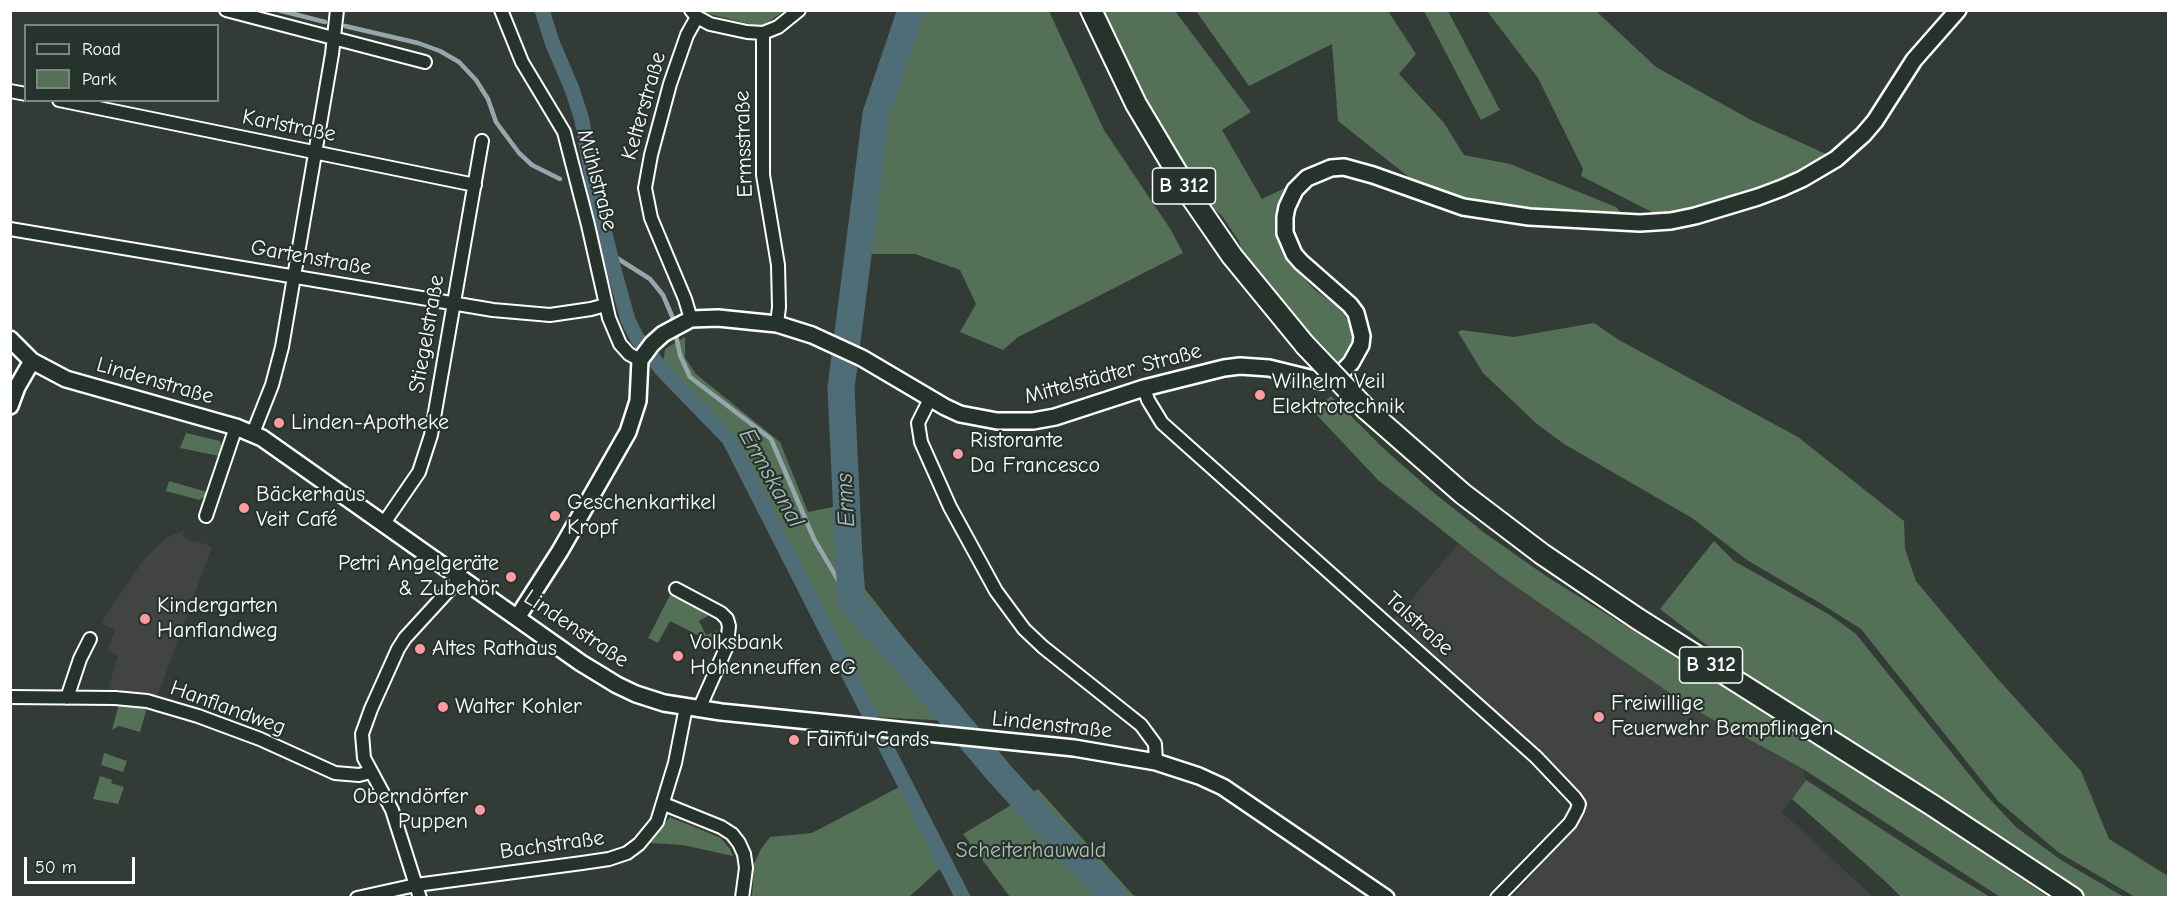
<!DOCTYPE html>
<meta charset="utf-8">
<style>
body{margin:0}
#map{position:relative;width:2179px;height:908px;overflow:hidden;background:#333b36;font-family:"Comic Neue",sans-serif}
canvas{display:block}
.frame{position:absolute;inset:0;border:12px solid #fff;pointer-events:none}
.legend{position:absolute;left:24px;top:24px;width:195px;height:78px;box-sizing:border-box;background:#26332d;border:2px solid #7d8581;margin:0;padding:8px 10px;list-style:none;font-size:18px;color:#fff}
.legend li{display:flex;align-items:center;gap:12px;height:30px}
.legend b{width:30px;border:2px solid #7d8581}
.scale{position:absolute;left:24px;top:857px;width:111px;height:27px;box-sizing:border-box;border:3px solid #fff;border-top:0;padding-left:8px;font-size:18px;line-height:21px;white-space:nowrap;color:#fff;-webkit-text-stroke:4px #26332d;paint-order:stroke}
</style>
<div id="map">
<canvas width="2179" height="908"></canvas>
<div class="frame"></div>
<ul class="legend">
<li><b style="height:8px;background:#26332d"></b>Road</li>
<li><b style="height:16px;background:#547057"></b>Park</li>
</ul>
<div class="scale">50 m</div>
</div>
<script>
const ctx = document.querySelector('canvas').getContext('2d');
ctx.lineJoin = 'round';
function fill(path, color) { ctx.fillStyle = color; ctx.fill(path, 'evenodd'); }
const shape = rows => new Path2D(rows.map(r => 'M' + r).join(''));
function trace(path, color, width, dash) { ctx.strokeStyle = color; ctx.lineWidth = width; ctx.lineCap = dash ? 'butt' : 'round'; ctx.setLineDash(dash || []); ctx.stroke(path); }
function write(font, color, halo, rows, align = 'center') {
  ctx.font = font + ' "Comic Neue",sans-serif'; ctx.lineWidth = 4.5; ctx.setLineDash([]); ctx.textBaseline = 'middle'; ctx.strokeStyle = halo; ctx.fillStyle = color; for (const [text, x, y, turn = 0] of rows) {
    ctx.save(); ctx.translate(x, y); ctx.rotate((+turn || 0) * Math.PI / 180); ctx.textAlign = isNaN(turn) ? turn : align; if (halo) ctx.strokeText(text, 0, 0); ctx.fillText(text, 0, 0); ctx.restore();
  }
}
fill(shape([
 [184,530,183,536,191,542,197,541,212,547,157,697,108,689,118,655,107,651,115,630,102,624,107,613,145,558,166,538],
 [1459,543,1499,575,1690,707,1803,769,1806,780,1782,812,1872,896,1871,898,1513,897,1585,814,1587,804,1584,795,1492,709,1393,621]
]), '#424441');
fill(shape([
 [912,10,1049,11,1104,130,1171,230,1183,253,1018,337,1003,350,960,332,976,304,960,270,915,254,862,254,892,83],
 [697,11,784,11,761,27],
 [1100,11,1175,11,1251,112,1222,130,1262,199,1285,188,1287,193,1276,222,1280,246,1291,265,1315,290,1341,309,1351,326,1354,340,1350,353,1342,366,1317,344,1243,255,1239,241,1222,216,1209,205,1189,177,1144,101],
 [1196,11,1388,11,1416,54,1399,74,1444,123,1464,155,1510,164,1616,207,1623,215,1498,208,1462,199,1410,178,1338,121,1332,44,1249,86],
 [1424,11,1448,11,1500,110,1481,120],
 [1487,11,1596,11,1656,67,1751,120,1826,154,1784,178,1727,201,1658,215,1581,176,1583,169,1538,78],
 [1594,323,1619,340,1798,437,1904,521,1905,549,1916,581,1996,677,2081,771,2109,839,2168,876,2168,897,2135,897,2058,852,1998,801,1861,629,1820,603,1747,560,1692,518,1564,444,1537,424,1483,373,1458,332,1461,330,1514,337],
 [685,337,685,358,696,374,780,442,808,512,858,502,865,589,970,722,874,717,822,609,734,439,663,364,665,349],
 [1331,396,1383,448,1434,493,1486,534,1546,576,1926,814,2048,897,2000,897,1803,769,1690,707,1499,575,1378,480,1313,411],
 [186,433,220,441,222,446,219,456,180,448],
 [169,481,207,492,206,496,199,500,166,491],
 [1714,541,1734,561,1830,615,1856,634,1985,794,2016,827,2061,860,2124,897,2083,897,1765,690,1660,609],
 [671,593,705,610,708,616,699,621,706,635,716,631,720,639,717,647,709,643,709,641,670,621,658,643,648,638],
 [119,704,145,709,146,711,140,732,119,726,112,730],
 [104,753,127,761,123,772,101,765],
 [100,776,112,780,111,783,124,787,118,804,93,799],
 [1806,780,1931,861,1990,897,1901,897,1885,881,1792,799],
 [901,786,943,866,909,897,752,897,754,864,761,849,770,837,812,833],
 [1038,789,1133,895,1137,897,1010,897,963,834],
 [670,817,721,838,730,849,733,856,683,845,649,843]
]), '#547057');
trace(shape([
 [278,10,325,22],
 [345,26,418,43,440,51,459,62,476,80,488,99,496,122,519,153,532,165,560,179],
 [609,253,650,279,663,295,672,316,680,355,690,377,771,439,814,539,851,602]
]), '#95a7ad', 4.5);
trace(shape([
 [542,10,552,42,572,89,582,120,594,189,614,270,628,320,637,338,663,371,729,439,963,898]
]), '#4f6d76', 15);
trace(shape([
 [911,10,876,114,841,388,851,602,901,656,1000,774,1113,898]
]), '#4f6d76', 27);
const minor = shape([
 [226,10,425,62],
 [501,10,522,62,564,132,588,225,609,318,620,344,629,354,640,360],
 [691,10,697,17,710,24,747,32,763,33,778,27,799,10],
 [763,33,763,175,778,265,779,307,777,324],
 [10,91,26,94],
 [59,100,475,185],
 [10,229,493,310,550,315,591,309,605,305],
 [691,319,685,299,651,218,645,188,651,155,670,84,687,35,697,17],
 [1144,388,1148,400,1162,423,1536,757,1575,798,1579,804,1577,810,1570,823,1497,898],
 [930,399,918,423,921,442,950,507,996,591,1024,629,1043,647,1141,725,1155,744,1156,762],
 [253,433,272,385,282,347,332,54,337,10],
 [206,516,236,427],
 [384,523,419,472,431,435,482,141],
 [676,589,721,613,727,619,729,626,727,646,699,709],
 [10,697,115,698,147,701,198,716,260,739,335,773,359,775,371,772],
 [67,698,80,659,90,639],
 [664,804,721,827,732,834,739,843,744,854,746,868,742,898],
 [357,898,416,885,582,863,609,859,627,853,639,844,657,822,675,763,686,707],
 [420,898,392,810,364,758,362,734,371,709,398,649,405,638,461,577]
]);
const tertiary = shape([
 [10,339,32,361,66,379,236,427,262,438,581,663,617,685,636,694,664,703,721,712,1074,748,1156,762,1199,776,1223,787,1386,898],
 [10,406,17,387,32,361],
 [517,618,560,551,628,432,638,401,640,360,652,344,663,334,691,319,718,318,757,322,777,324,812,335,862,358,945,407,960,414,997,421,1033,421,1055,417,1144,388,1224,368,1240,366,1269,368,1322,381,1340,374,1351,363,1361,345,1362,336,1356,313,1350,305,1301,262,1294,254,1285,233,1285,217,1287,207,1295,190,1307,178,1331,168,1344,167,1373,175,1463,207,1529,217,1640,223,1671,221,1695,216,1758,197,1782,188,1802,179,1836,159,1863,135,1875,121,1914,60,1958,10]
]);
const trunk = shape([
 [1091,10,1136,104,1192,198,1232,256,1305,345],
 [1366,409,1463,494,1542,554,1638,619,1932,805,2073,898]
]);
trace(minor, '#fff', 16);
trace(tertiary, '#fff', 20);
trace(trunk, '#fff', 24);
trace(minor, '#26332d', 12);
trace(tertiary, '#26332d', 15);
trace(trunk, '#26332d', 20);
const trunkBridge = shape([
 [1305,345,1366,409]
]);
trace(trunkBridge, '#fff', 24, []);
trace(trunkBridge, '#26332d', 20);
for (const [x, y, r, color] of [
 [1260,395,6,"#ff9aa2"],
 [279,423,6,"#ff9aa2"],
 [958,454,6,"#ff9aa2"],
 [244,508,6,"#ff9aa2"],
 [555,516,6,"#ff9aa2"],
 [511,577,6,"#ff9aa2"],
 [145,619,6,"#ff9aa2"],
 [420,649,6,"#ff9aa2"],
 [678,656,6,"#ff9aa2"],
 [443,707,6,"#ff9aa2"],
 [1599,717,6,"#ff9aa2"],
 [794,740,6,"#ff9aa2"],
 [480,810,6,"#ff9aa2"]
]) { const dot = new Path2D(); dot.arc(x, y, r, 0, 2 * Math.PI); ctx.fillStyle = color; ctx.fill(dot); trace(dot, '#26332d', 2); }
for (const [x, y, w] of [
 [1184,186,63],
 [1711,665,63]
]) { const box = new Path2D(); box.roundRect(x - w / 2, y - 18, w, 36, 4.5); ctx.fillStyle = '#26332d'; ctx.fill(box); trace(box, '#fff', 1.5); }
write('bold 21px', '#fff', null, [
 ["B 312",1184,186],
 ["B 312",1711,665]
]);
write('22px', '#fff', '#26332d', [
 ["Kelterstraße",644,106,-74],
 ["Karlstraße",289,126,11],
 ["Ermsstraße",744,144,-92],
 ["Mühlstraße",597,180,75],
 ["Gartenstraße",311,258,10],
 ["Stiegelstraße",427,334,-80],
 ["Mittelstädter Straße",1113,374,-15],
 ["Lindenstraße",155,381,16],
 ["Talstraße",1419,624,42],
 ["Lindenstraße",576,629,34],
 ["Hanflandweg",228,708,20],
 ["Lindenstraße",1052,725,6],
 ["Bachstraße",552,845,-8]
]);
write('22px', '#fff', '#26332d', [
 ["Wilhelm Veil",1272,382],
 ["Elektrotechnik",1272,407],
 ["Linden-Apotheke",291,423],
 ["Ristorante",970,441],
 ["Da Francesco",970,466],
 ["Bäckerhaus",256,495],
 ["Veit Café",256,520],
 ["Geschenkartikel",567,503],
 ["Kropf",567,528],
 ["Petri Angelgeräte",499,564,"right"],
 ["& Zubehör",499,589,"right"],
 ["Kindergarten",157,606],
 ["Hanflandweg",157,631],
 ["Volksbank",690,643],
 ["Hohenneuffen eG",690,668],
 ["Altes Rathaus",432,649],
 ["Freiwillige",1611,704],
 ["Feuerwehr Bempflingen",1611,729],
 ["Walter Kohler",455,707],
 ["Fainful Cards",806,740],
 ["Oberndörfer",468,797,"right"],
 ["Puppen",468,822,"right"]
], 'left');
write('22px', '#b2bfb3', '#26332d', [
 ["Scheiterhauwald",1031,851]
]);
write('italic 24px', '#b0bdc1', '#26332d', [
 ["Ermskanal",771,478,61],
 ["Erms",846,500,-93]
]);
</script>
